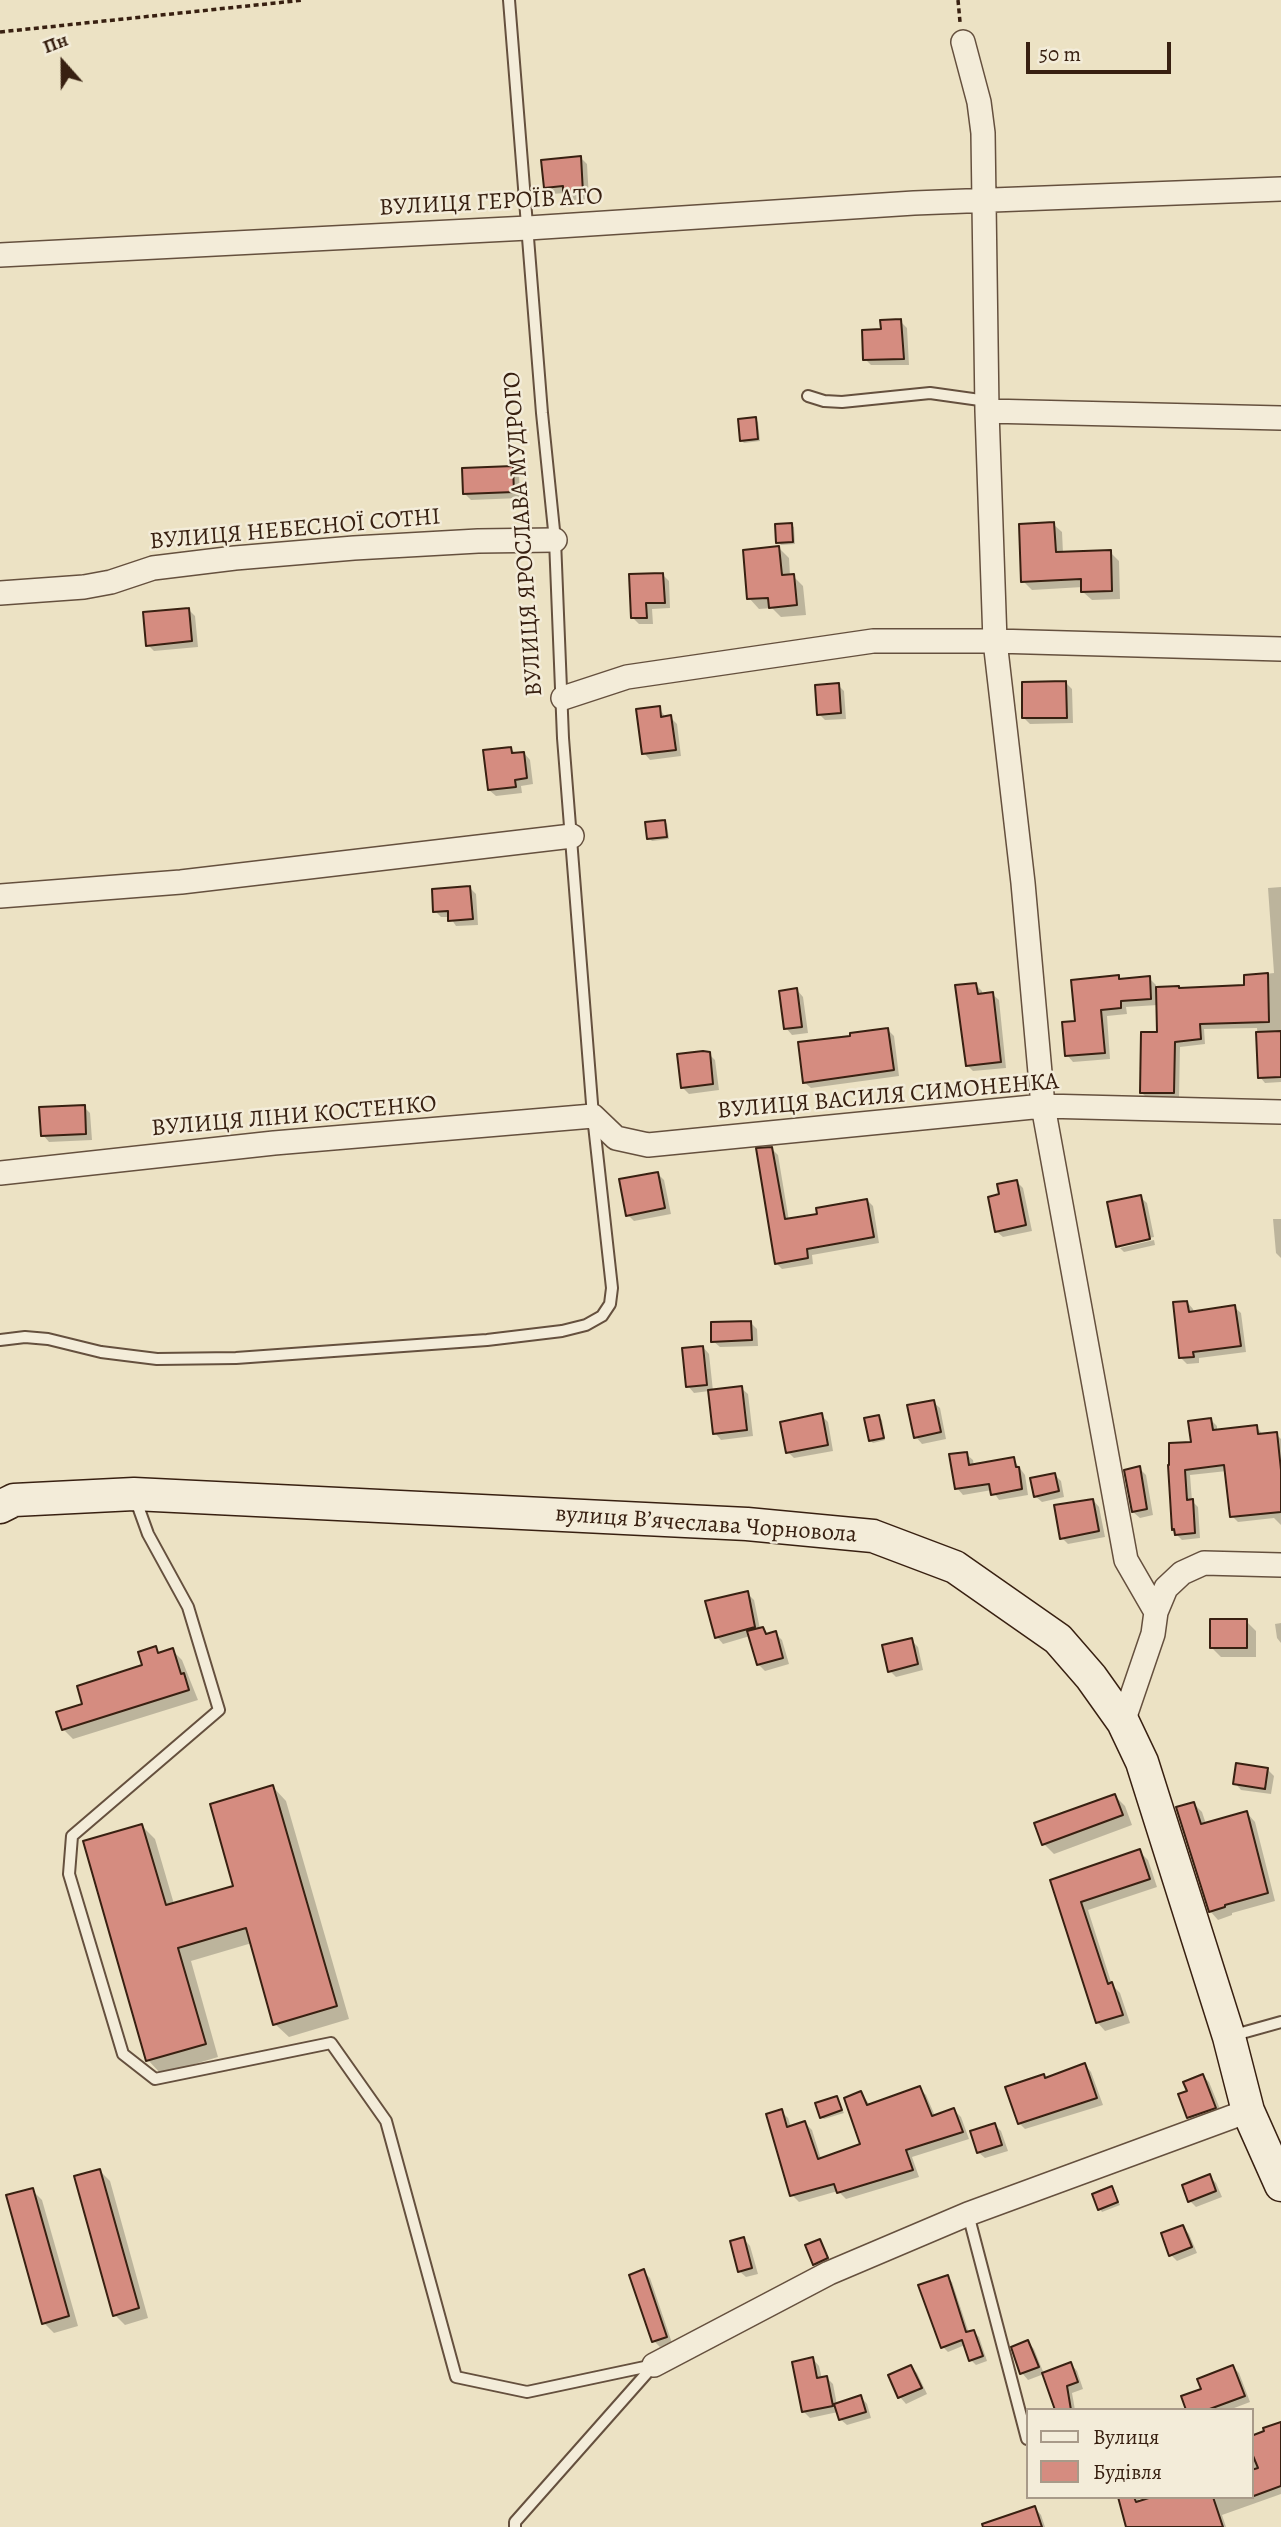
<!DOCTYPE html>
<meta charset="utf-8">
<style>
body{margin:0}
#map{position:relative;width:1281px;height:2527px;overflow:hidden;background:#ece2c4;font-family:Alegreya,serif}
canvas{display:block}
.legend{position:absolute;left:1026px;top:2408px;width:228px;height:91px;box-sizing:border-box;background:#f3ecd9;border:2px solid #a89a89;margin:0;padding:9px 12px;list-style:none;font-size:21px;color:#382011}
.legend li{display:flex;align-items:center;gap:14px;height:35px}
.legend b{width:35px;border:2px solid #a89a89}
.north{position:absolute;left:28px;top:28px;width:70px;height:70px;-webkit-text-stroke:5px #f3ecd9;paint-order:stroke;rotate:339deg;font-size:19px;font-weight:700;line-height:28px;text-align:center;color:#382011}
.north::after{content:'';display:block;margin:auto;width:24px;height:32px;background:#382011;clip-path:polygon(50% 0,100% 100%,50% 72%,0 100%)}
.scale{position:absolute;left:1026px;top:42px;width:145px;height:32px;box-sizing:border-box;border:4px solid #382011;border-top:0;padding-left:9px;font-size:21px;line-height:24px;white-space:nowrap;color:#382011;-webkit-text-stroke:5px #f3ecd9;paint-order:stroke}
</style>
<div id="map">
<canvas width="1281" height="2527"></canvas>
<ul class="legend">
<li><b style="height:9px;background:#f3ecd9"></b>Вулиця</li>
<li><b style="height:19px;background:#d58c80"></b>Будівля</li>
</ul>
<div class="north">Пн</div>
<div class="scale">50 m</div>
</div>
<script>
const ctx = document.querySelector('canvas').getContext('2d');
ctx.lineJoin = 'round';
function fill(path, color) { ctx.fillStyle = color; ctx.fill(path, 'evenodd'); }
const shape = rows => new Path2D(rows.map(r => 'M' + r).join(''));
function trace(path, color, width, dash) { ctx.strokeStyle = color; ctx.lineWidth = width; ctx.lineCap = dash ? 'butt' : 'round'; ctx.setLineDash(dash || []); ctx.stroke(path); }
function write(font, color, halo, rows, align = 'center') {
  ctx.font = font + ' Alegreya,serif'; ctx.lineWidth = 5; ctx.setLineDash([]); ctx.textBaseline = 'middle'; ctx.strokeStyle = halo; ctx.fillStyle = color; for (const [text, x, y, turn = 0] of rows) {
    ctx.save(); ctx.translate(x, y); ctx.rotate((+turn || 0) * Math.PI / 180); ctx.textAlign = isNaN(turn) ? turn : align; if (halo) ctx.strokeText(text, 0, 0); ctx.fillText(text, 0, 0); ctx.restore();
  }
}
fill(shape([
 [581,158,587,164,589,199,572,200,565,193,552,194,546,188],
 [900,321,907,328,909,365,871,365,865,359,883,331],
 [755,419,758,422,760,441,744,443,741,440],
 [513,468,519,474,520,498,471,500,464,493],
 [1053,524,1062,532,1063,553,1110,552,1119,561,1120,599,1092,600,1083,592,1083,587,1032,590,1023,581],
 [791,525,794,527,795,544,781,545,778,542],
 [779,548,789,558,790,576,793,576,803,586,806,615,781,617,772,608,759,609,749,598],
 [663,575,669,581,670,608,652,609,653,624,639,624,633,618],
 [189,610,195,616,198,647,154,651,148,645],
 [1066,683,1072,689,1073,723,1030,724,1024,718],
 [838,685,844,691,846,719,825,720,819,714],
 [659,708,666,718,670,717,677,724,681,756,650,760,644,753],
 [511,749,516,754,524,753,530,760,533,784,521,786,522,793,496,796,489,790],
 [665,821,667,824,669,839,652,841,649,838],
 [1281,887,1281,1082,1265,1083,1260,1077,1257,1028,1204,1029,1205,1044,1180,1047,1179,1098,1147,1098,1142,1093,1159,1034,1158,1005,1126,1007,1127,1014,1107,1016,1110,1059,1073,1062,1067,1055,1077,1022,1118,977,1121,980,1149,978,1156,985,1156,988,1178,988,1180,990,1246,986,1246,976,1274,973,1268,888],
 [470,888,476,894,478,925,456,926,450,917,441,917,435,911],
 [976,985,982,991,982,995,992,994,999,1000,1006,1068,973,1071,967,1065],
 [797,990,803,997,808,1033,792,1035,786,1028],
 [888,1030,894,1036,899,1076,811,1088,804,1082,852,1038],
 [709,1054,715,1060,719,1090,689,1094,682,1087],
 [84,1107,90,1113,92,1140,49,1142,43,1135],
 [772,1149,778,1155,789,1221,819,1216,867,1200,873,1206,879,1243,812,1255,813,1264,782,1269,776,1263],
 [658,1174,664,1180,671,1214,634,1221,628,1215],
 [1017,1182,1023,1188,1032,1231,1003,1237,996,1231,1001,1196],
 [1140,1197,1147,1203,1154,1237,1120,1244,1120,1248,1154,1240,1155,1245,1124,1252,1118,1246],
 [1273,1219,1281,1219,1281,1258,1276,1253],
 [1187,1302,1193,1309,1194,1313,1234,1307,1241,1313,1246,1352,1199,1358,1199,1363,1187,1364,1181,1358],
 [751,1323,757,1329,758,1346,720,1347,713,1341],
 [703,1347,709,1354,713,1391,741,1388,748,1394,753,1436,721,1440,715,1433,709,1391,694,1393,688,1386],
 [933,1402,940,1408,946,1439,922,1444,916,1437],
 [821,1415,828,1422,833,1451,794,1458,788,1452],
 [879,1417,882,1420,885,1440,873,1443,870,1440],
 [1211,1420,1217,1426,1217,1431,1256,1426,1263,1435,1276,1434,1281,1439,1281,1525,1274,1518,1238,1522,1232,1516,1227,1471,1190,1475,1192,1501,1198,1507,1200,1538,1182,1540,1176,1534,1174,1529,1169,1467,1193,1444],
 [966,1454,973,1460,974,1466,1013,1459,1025,1475,1028,1495,999,1500,992,1490,963,1495,957,1488],
 [1139,1468,1146,1475,1153,1515,1140,1518,1133,1512],
 [1055,1475,1061,1481,1064,1497,1042,1502,1035,1496],
 [1093,1500,1099,1507,1105,1537,1068,1544,1062,1538],
 [747,1593,754,1600,760,1629,763,1629,769,1635,775,1633,782,1640,789,1664,765,1671,758,1664,750,1636,723,1644,717,1637],
 [1246,1621,1256,1631,1256,1657,1221,1657,1211,1647],
 [1281,1623,1281,1643,1277,1638,1275,1624],
 [911,1640,918,1647,923,1670,896,1677,890,1671],
 [155,1648,161,1654,172,1650,182,1660,198,1700,73,1739,63,1729,84,1705,145,1666],
 [1267,1769,1274,1776,1271,1794,1241,1790,1235,1783],
 [273,1787,286,1801,349,2019,289,2037,275,2024,252,1943,191,1961,218,2057,161,2074,148,2060,142,1826,155,1839,174,1904,236,1887],
 [1115,1796,1125,1806,1132,1825,1054,1854,1044,1844],
 [1194,1804,1202,1812,1206,1824,1247,1813,1255,1822,1275,1901,1232,1913,1232,1915,1218,1920,1210,1911],
 [1139,1851,1148,1860,1157,1887,1088,1910,1112,1985,1120,1993,1130,2023,1105,2031,1097,2022,1052,1881],
 [1085,2065,1091,2072,1103,2105,1025,2129,1019,2123,1044,2076,1047,2079],
 [1203,2076,1209,2082,1222,2114,1195,2124,1189,2117,1180,2095,1189,2092],
 [919,2088,926,2095,935,2116,954,2110,961,2117,969,2139,912,2157,919,2177,846,2199,838,2191,799,2202,792,2195,781,2111,788,2118,791,2127,805,2123,812,2130,821,2159,862,2145,861,2093,870,2105],
 [837,2098,844,2113,824,2119,821,2117],
 [995,2125,1001,2131,1008,2151,985,2158,978,2152],
 [100,2171,110,2181,148,2318,125,2325,115,2315],
 [1209,2176,1216,2183,1222,2197,1196,2207,1190,2201],
 [1112,2188,1120,2205,1102,2212,1100,2209],
 [32,2190,42,2200,78,2326,54,2333,44,2323],
 [1183,2227,1189,2234,1197,2253,1177,2261,1171,2255],
 [744,2239,750,2246,758,2274,746,2277,739,2271],
 [820,2241,830,2261,817,2267,807,2246],
 [643,2271,650,2278,672,2343,660,2347,654,2341],
 [947,2277,952,2282,969,2333,974,2332,979,2337,987,2361,976,2365,971,2360,965,2345,948,2352,943,2347],
 [1028,2342,1034,2349,1044,2374,1028,2380,1022,2373,1013,2348],
 [813,2359,819,2366,822,2379,827,2378,833,2384,837,2405,861,2397,867,2404,871,2418,847,2425,840,2419,838,2412,810,2418,804,2412],
 [1071,2364,1077,2371,1083,2389,1072,2393,1075,2410,1045,2410,1056,2407],
 [911,2367,917,2373,927,2394,906,2404,900,2397],
 [1233,2367,1239,2373,1250,2402,1229,2410,1188,2410,1203,2391],
 [1281,2424,1281,2494,1222,2515,1226,2527,1130,2527,1120,2497,1138,2497,1140,2503,1158,2497,1251,2497,1251,2438],
 [1035,2508,1041,2515,1045,2527,1014,2527]
]), '#0003');
const building = shape([
 [581,156,583,193,563,195,563,186,544,188,541,160,581,156],
 [901,319,904,359,863,360,862,330,881,329,880,320,901,319],
 [756,417,758,439,740,441,738,419,756,417],
 [513,466,514,492,463,494,462,468,513,466],
 [1054,522,1056,552,1111,550,1112,591,1081,592,1081,579,1021,582,1019,524,1054,522],
 [792,523,793,542,776,543,775,524,792,523],
 [779,546,782,575,794,574,797,605,769,608,768,598,747,599,743,550,779,546],
 [663,573,665,603,646,603,647,618,631,618,629,574,663,573],
 [189,608,192,641,146,646,143,612,189,608],
 [1066,681,1067,718,1022,718,1022,682,1066,681],
 [839,683,841,713,817,715,815,685,839,683],
 [660,706,661,717,671,715,676,750,642,754,636,709,660,706],
 [511,747,512,753,524,752,527,778,515,780,516,787,488,790,483,750,511,747],
 [665,820,667,837,647,839,645,822,665,820],
 [470,886,473,919,448,921,448,911,433,912,432,889,470,886],
 [1268,973,1269,1022,1200,1024,1201,1039,1175,1042,1174,1093,1140,1093,1141,1032,1157,1032,1156,987,1179,986,1179,988,1244,985,1244,975,1268,973],
 [1119,975,1119,979,1150,976,1151,999,1121,1001,1121,1008,1101,1010,1105,1053,1065,1056,1062,1022,1075,1021,1071,980,1119,975],
 [976,983,978,994,993,992,1001,1062,966,1066,955,985,976,983],
 [797,988,802,1027,784,1029,779,991,797,988],
 [888,1028,894,1070,803,1083,798,1042,850,1036,850,1033,888,1028],
 [1281,1031,1281,1077,1258,1078,1256,1032,1281,1031],
 [703,1051,710,1052,713,1084,681,1088,677,1054,703,1051],
 [85,1105,86,1134,41,1136,39,1107,85,1105],
 [772,1147,785,1219,817,1214,816,1208,867,1199,874,1237,807,1249,808,1258,775,1264,756,1148,772,1147],
 [658,1172,665,1208,626,1216,619,1179,658,1172],
 [1017,1180,1026,1225,995,1232,988,1197,999,1194,997,1184,1017,1180],
 [1141,1195,1150,1239,1116,1247,1107,1202,1141,1195],
 [1187,1301,1189,1312,1235,1305,1241,1346,1193,1352,1194,1357,1179,1358,1173,1302,1187,1301],
 [751,1321,752,1340,711,1342,711,1322,751,1321],
 [703,1346,707,1385,686,1387,682,1348,703,1346],
 [742,1386,747,1430,713,1434,708,1390,742,1386],
 [934,1400,941,1432,914,1438,907,1405,934,1400],
 [822,1413,828,1445,786,1453,780,1422,822,1413],
 [879,1415,884,1438,869,1441,864,1418,879,1415],
 [1211,1418,1213,1430,1257,1425,1258,1434,1277,1432,1281,1470,1281,1512,1230,1517,1224,1465,1185,1470,1187,1500,1193,1499,1195,1533,1175,1535,1174,1529,1172,1530,1168,1465,1169,1465,1169,1443,1191,1442,1188,1421,1211,1418],
 [967,1452,969,1465,1014,1457,1016,1467,1019,1467,1022,1489,991,1495,989,1484,955,1489,949,1454,967,1452],
 [1140,1466,1147,1509,1132,1512,1124,1470,1140,1466],
 [1055,1473,1059,1491,1034,1497,1030,1478,1055,1473],
 [1093,1499,1099,1531,1060,1539,1054,1505,1093,1499],
 [748,1591,755,1627,715,1638,705,1601,748,1591],
 [1210,1619,1247,1619,1247,1648,1210,1648,1210,1619],
 [763,1627,766,1634,776,1631,783,1658,757,1665,747,1631,763,1627],
 [912,1638,918,1664,888,1672,882,1645,912,1638],
 [156,1646,158,1653,173,1648,181,1674,184,1673,189,1690,62,1730,56,1712,82,1704,77,1686,142,1665,138,1652,156,1646],
 [1236,1763,1268,1768,1265,1789,1233,1784,1236,1763],
 [273,1785,337,2006,273,2025,246,1928,178,1948,206,2044,146,2061,83,1841,142,1824,166,1905,233,1886,210,1804,273,1785],
 [1115,1794,1123,1815,1042,1845,1034,1823,1115,1794],
 [1194,1802,1201,1824,1247,1811,1268,1893,1225,1905,1225,1907,1209,1912,1176,1807,1194,1802],
 [1140,1849,1150,1879,1081,1902,1108,1984,1112,1982,1123,2015,1096,2023,1050,1880,1140,1849],
 [1085,2063,1097,2098,1018,2124,1005,2087,1044,2074,1045,2078,1085,2063],
 [1203,2074,1216,2108,1187,2118,1178,2094,1187,2091,1183,2082,1203,2074],
 [920,2086,932,2116,954,2108,963,2132,906,2150,913,2170,837,2193,834,2184,790,2196,766,2114,782,2109,787,2127,805,2121,818,2159,860,2144,844,2098,861,2091,867,2105,920,2086],
 [837,2096,842,2110,820,2118,815,2103,837,2096],
 [995,2123,1002,2145,977,2153,970,2131,995,2123],
 [100,2169,139,2308,113,2316,74,2176,100,2169],
 [1210,2174,1216,2191,1188,2202,1182,2185,1210,2174],
 [1112,2186,1118,2202,1098,2210,1092,2194,1112,2186],
 [33,2188,69,2316,42,2324,6,2195,33,2188],
 [1183,2225,1192,2247,1169,2256,1161,2233,1183,2225],
 [744,2237,752,2268,738,2272,730,2241,744,2237],
 [820,2239,828,2258,813,2265,805,2245,820,2239],
 [644,2269,667,2337,652,2342,629,2275,644,2269],
 [948,2275,966,2332,974,2330,983,2356,969,2361,962,2340,941,2348,918,2285,948,2275],
 [1028,2340,1039,2367,1020,2374,1011,2347,1028,2340],
 [813,2357,817,2378,827,2376,833,2406,802,2412,792,2362,813,2357],
 [1071,2362,1078,2382,1067,2386,1071,2410,1055,2410,1042,2373,1071,2362],
 [911,2365,922,2388,898,2398,888,2375,911,2365],
 [1233,2365,1245,2396,1207,2410,1186,2410,1181,2396,1201,2389,1197,2379,1233,2365],
 [861,2395,866,2412,839,2420,834,2404,861,2395],
 [1281,2422,1281,2486,1251,2497,1251,2470,1258,2468,1251,2451,1251,2436,1264,2431,1263,2428,1281,2422],
 [1118,2497,1134,2497,1136,2502,1152,2497,1213,2497,1223,2527,1126,2527,1118,2497],
 [1035,2506,1042,2527,983,2527,982,2524,1035,2506]
]);
fill(building, '#d58c80');
trace(building, '#382011', 2);
const lane = shape([
 [808,396,824,401,842,402,930,393,987,401],
 [0,1340,25,1337,48,1339,101,1352,157,1359,236,1358,487,1340,562,1331,586,1325,602,1316,610,1304,612,1288,593,1116,563,738,555,540,542,413,509,0],
 [135,1498,148,1534,188,1607,219,1710,72,1836,69,1874,123,2054,155,2079,331,2043,386,2121,456,2377,527,2392,654,2365],
 [1231,2036,1281,2022],
 [968,2214,1027,2439],
 [515,2527,515,2522,654,2365]
]);
const street = shape([
 [963,42,979,102,983,133,987,411,995,641,1023,883,1043,1106,1126,1560,1156,1612],
 [0,255,528,228,914,203,1281,189],
 [987,411,1281,418],
 [0,593,84,587,111,582,153,568,235,558,354,548,478,541,555,540],
 [563,698,627,677,873,641,995,641,1281,649],
 [0,896,181,882,572,836],
 [0,1173,274,1143,593,1116,616,1138,648,1145,1043,1106,1281,1112],
 [1123,1722,1153,1634,1156,1612,1166,1588,1182,1573,1204,1563,1281,1565],
 [654,2365,829,2273,968,2214,1248,2111]
]);
const secondary = shape([
 [0,1507,14,1500,134,1494,747,1524,873,1536,955,1567,1058,1639,1091,1677,1123,1722,1142,1762,1229,2037,1248,2111,1281,2185]
]);
trace(lane, '#65503e', 14);
trace(street, '#65503e', 26);
trace(secondary, '#382011', 35);
trace(shape([
 [958,0,960,22],
 [0,32,304,0]
]), '#382011', 3.5, [5, 3.5]);
trace(lane, '#f3ecd9', 10);
trace(street, '#f3ecd9', 23);
trace(secondary, '#f3ecd9', 32);
write('24px', '#382011', '#f3ecd9', [
 ["ВУЛИЦЯ ГЕРОЇВ АТО",491,203,-3],
 ["ВУЛИЦЯ НЕБЕСНОЇ СОТНІ",295,530,-5],
 ["ВУЛИЦЯ ЯРОСЛАВА МУДРОГО",524,534,-94],
 ["ВУЛИЦЯ ВАСИЛЯ СИМОНЕНКА",888,1097,-5],
 ["ВУЛИЦЯ ЛІНИ КОСТЕНКО",294,1117,-5],
 ["вулиця Вʼячеслава Чорновола",706,1525,4]
]);
</script>
